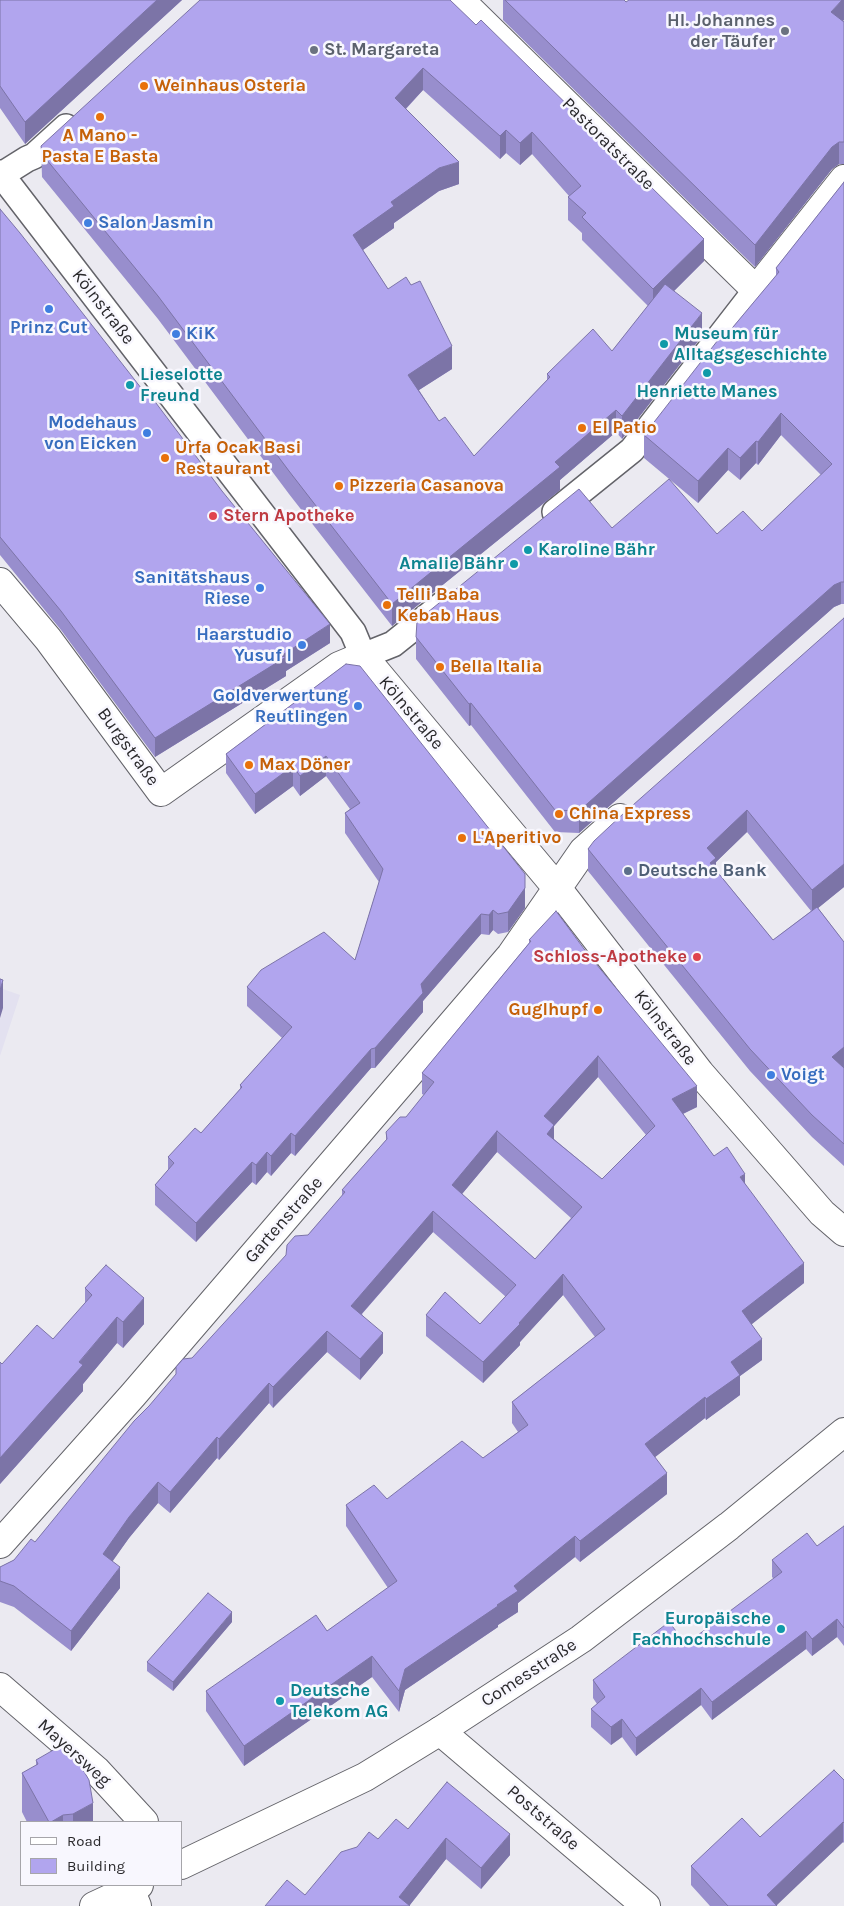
<!DOCTYPE html>
<meta charset="utf-8">
<style>
body{margin:0}
#map{position:relative;width:844px;height:1906px;overflow:hidden;background:#ebeaf1;font-family:Karla,sans-serif}
canvas{display:block}
.legend{position:absolute;left:20px;top:1821px;width:162px;height:65px;box-sizing:border-box;background:#f8f7fe;border:1px solid #a6a5aa;margin:0;padding:6px 9px;list-style:none;font-size:15px;color:#2a292c}
.legend li{display:flex;align-items:center;gap:10px;height:25px}
.legend b{width:25px;border:1px solid #a6a5aa}
</style>
<div id="map">
<canvas width="844" height="1906"></canvas>
<ul class="legend">
<li><b style="height:6px;background:#fff"></b>Road</li>
<li><b style="height:14px;background:#b1a5ee"></b>Building</li>
</ul>
</div>
<script>
const ctx = document.querySelector('canvas').getContext('2d');
ctx.lineJoin = 'round';
function fill(path, color) { ctx.fillStyle = color; ctx.fill(path, 'evenodd'); }
const shape = rows => new Path2D(rows.map(r => 'M' + r).join(''));
function trace(path, color, width, dash) { ctx.strokeStyle = color; ctx.lineWidth = width; ctx.lineCap = dash ? 'butt' : 'round'; ctx.setLineDash(dash || []); ctx.stroke(path); }
function write(font, color, halo, rows, align = 'center') {
  ctx.font = font + ' Karla,sans-serif'; ctx.lineWidth = 5; ctx.setLineDash([]); ctx.textBaseline = 'middle'; ctx.strokeStyle = halo; ctx.fillStyle = color; for (const [text, x, y, turn = 0] of rows) {
    ctx.save(); ctx.translate(x, y); ctx.rotate((+turn || 0) * Math.PI / 180); ctx.textAlign = isNaN(turn) ? turn : align; if (halo) ctx.strokeText(text, 0, 0); ctx.fillText(text, 0, 0); ctx.restore();
  }
}
fill(shape([
 [0,988,20,995,0,1056]
]), '#e3e1f0');
const pedestrian = shape([
 [0,173,353,632,363,656,393,644,443,604],
 [0,176,27,159,34,156,66,127],
 [555,512,632,450,756,290]
]);
const minor = shape([
 [460,0,756,290,844,179],
 [0,582,48,639,161,792,339,666,363,656,557,888,700,1073,822,1213,844,1232],
 [0,1544,133,1395,511,955,583,851,620,818],
 [0,1687,96,1770,144,1822],
 [440,1731,646,1906],
 [130,1889,137,1906]
]);
const secondary = shape([
 [181,1865,365,1777,440,1731,581,1639,729,1526,844,1432],
 [94,1906,139,1885]
]);
trace(pedestrian, '#636369', 28);
trace(minor, '#636369', 30);
trace(secondary, '#636369', 30);
trace(pedestrian, '#fff', 25);
trace(minor, '#fff', 28);
trace(secondary, '#fff', 28);
fill(shape([
 [0,0,182,0,25,144,0,108],
 [450,0,704,261,674,291,702,336,622,439,616,432,560,480,560,490,392,626,289,494,158,319,42,177,41,146],
 [423,90,500,159,506,153,520,165,532,154,569,196,568,197,568,220,582,233,582,240,648,306,612,351,547,374,547,380,474,456,439,421,419,390,452,369,388,289,363,250,394,228,394,223,439,191,459,184,406,109],
 [503,0,624,0,626,2,843,21,844,22,844,164,839,164,832,169,755,267,503,20],
 [844,182,844,604,841,604,834,607,579,833,555,832,471,725,469,726,416,659,416,637,612,528,717,534,762,531,821,475,781,435,758,465,756,463,740,480,728,470,698,503,644,458,644,435,728,333,776,276,776,268],
 [0,209,330,643,286,671,286,676,155,757,61,630,0,555],
 [844,618,844,887,818,908,844,942,844,1166,812,1137,750,1071,588,871,588,849],
 [747,832,811,911,773,940,716,870,716,862],
 [346,664,525,894,525,908,508,932,498,934,493,930,489,935,481,934,423,1001,423,1012,375,1068,371,1068,295,1156,291,1153,271,1176,267,1172,256,1185,252,1182,196,1242,155,1205,155,1185,168,1170,168,1157,201,1133,240,1089,240,1085,282,1038,247,1006,247,987,355,960,379,882,345,833,345,813,350,809,326,776,300,796,293,786,255,814,226,773,226,754],
 [529,940,697,1107,683,1114,714,1156,745,1184,804,1283,751,1324,762,1360,740,1376,740,1395,706,1420,705,1418,655,1457,667,1494,580,1562,575,1557,518,1603,518,1612,498,1625,498,1627,405,1690,399,1712,372,1677,244,1766,206,1711,206,1691,327,1631,388,1588,346,1526,346,1505,387,1499,483,1458,518,1432,512,1423,512,1402,595,1337,563,1295,520,1342,520,1345,483,1383,426,1336,426,1315,480,1324,506,1297,433,1232,362,1314,383,1353,360,1380,327,1352,273,1408,269,1403,219,1460,217,1458,170,1513,158,1503,129,1538,112,1561,120,1588,71,1651,14,1607,0,1602,0,1567,14,1560,35,1542,149,1406,192,1358,308,1235,342,1196,342,1190,386,1140,386,1132,406,1117,424,1095,422,1094,422,1073,529,943],
 [598,1077,646,1135,602,1179,554,1139,554,1126],
 [497,1152,571,1218,535,1259,462,1194],
 [85,1288,144,1324,123,1348,117,1343,83,1384,83,1391,0,1484,0,1362,2,1364,53,1339,85,1304],
 [844,1526,844,1646,837,1637,812,1656,806,1649,712,1720,701,1705,636,1756,622,1737,611,1745,591,1727,591,1709,597,1704,593,1698,593,1680,686,1644,774,1579,772,1577,772,1560,817,1546],
 [232,1622,173,1691,147,1671,147,1662],
 [36,1760,93,1822,27,1822,22,1812,22,1773,36,1766],
 [844,1780,844,1843,843,1842,776,1905,777,1906,710,1906,691,1885,691,1866,760,1837],
 [447,1782,510,1855,481,1889,446,1859,410,1905,305,1895,357,1847,408,1829]
]), '#988ecd');
fill(shape([
 [157,0,182,0,25,144,25,122],
 [842,0,844,0,844,20,831,34,831,12],
 [423,68,423,90,395,120,395,98],
 [506,130,506,153,500,159,500,136],
 [532,132,532,154,520,165,520,143],
 [839,142,839,164,832,169,755,267,755,245,832,147],
 [459,162,459,184,439,191,394,223,394,228,353,257,353,235,391,202,439,168],
 [704,239,704,261,653,312,653,289],
 [702,313,702,336,622,439,622,416],
 [452,346,452,369,408,397,408,375],
 [616,410,616,432,560,480,560,490,392,626,392,604,555,462],
 [781,413,781,435,758,465,758,442],
 [756,441,756,463,740,480,740,458],
 [728,448,728,470,698,503,698,481],
 [841,582,841,604,834,607,579,833,579,811,834,585],
 [330,624,330,643,286,671,286,676,155,757,155,738],
 [471,703,471,725,469,726,469,704],
 [326,756,326,776,300,796,300,776],
 [293,766,293,786,255,814,255,794],
 [747,810,747,832,716,862,716,880,710,886,707,848],
 [844,864,844,887,812,913,812,890],
 [525,874,525,908,508,932,508,912],
 [493,910,493,930,489,935,489,915],
 [481,914,481,934,423,1001,423,1012,375,1068,375,1048,421,984],
 [3,980,3,1008,0,1018,0,990],
 [844,1047,844,1070,832,1057],
 [371,1049,371,1068,295,1156,295,1136],
 [598,1056,598,1077,554,1126,554,1146,547,1134,544,1116],
 [697,1086,697,1107,672,1119,672,1099],
 [497,1131,497,1152,452,1206,452,1185],
 [291,1133,291,1153,271,1176,271,1156],
 [267,1152,267,1172,256,1185,256,1165],
 [252,1162,252,1182,196,1242,196,1223],
 [745,1174,745,1195,740,1177],
 [433,1211,433,1232,351,1326,351,1306],
 [804,1263,804,1283,742,1332,742,1311],
 [563,1274,563,1295,520,1342,520,1345,483,1383,483,1362,519,1323],
 [144,1298,144,1324,123,1348,123,1322],
 [117,1317,117,1343,83,1384,83,1391,0,1484,0,1458],
 [327,1331,327,1352,273,1408,273,1387],
 [383,1333,383,1353,360,1380,360,1359],
 [762,1339,762,1360,740,1376,740,1395,706,1420,706,1399,731,1362],
 [269,1383,269,1403,219,1460,219,1439],
 [705,1397,705,1418,645,1465,645,1444],
 [217,1437,217,1458,170,1513,170,1492],
 [667,1473,667,1494,580,1562,580,1541],
 [158,1482,158,1503,129,1538,103,1575,103,1554,129,1517],
 [575,1536,575,1557,518,1603,518,1612,498,1625,498,1627,405,1690,399,1712,399,1691,405,1669,497,1605,514,1586],
 [120,1567,120,1588,71,1651,71,1631],
 [232,1612,232,1622,173,1691,173,1682],
 [837,1619,837,1637,812,1656,812,1639],
 [806,1631,806,1649,712,1720,712,1702],
 [372,1656,372,1677,244,1766,244,1746],
 [701,1688,701,1705,636,1756,636,1738],
 [622,1719,622,1737,611,1745,611,1727],
 [93,1803,93,1822,73,1822,73,1814],
 [63,1815,63,1822,51,1822],
 [843,1822,843,1842,776,1906,767,1895],
 [510,1834,510,1855,481,1889,481,1868],
 [446,1838,446,1859,409,1906,399,1897]
]), '#7c74a7');
const building = shape([
 [0,0,157,0,25,122,0,86,0,0],
 [200,0,450,0,476,25,481,20,704,239,653,289,582,217,586,213,568,197,581,186,532,132,520,143,506,130,500,136,423,68,395,98,459,162,439,168,391,202,394,206,353,235,388,289,406,277,411,285,420,281,452,346,408,375,439,421,445,417,474,456,550,377,547,374,593,329,612,351,665,284,702,313,622,416,616,410,555,462,560,467,392,604,289,471,158,296,42,154,41,146,200,0],
 [505,0,624,0,626,2,629,0,842,0,831,12,844,22,844,142,839,142,832,147,755,245,505,0],
 [844,182,844,582,841,582,834,585,579,811,555,810,471,703,469,704,416,637,417,621,579,489,612,528,669,479,717,534,743,511,762,531,832,464,781,413,758,442,756,441,740,458,728,448,698,481,644,435,725,331,728,333,779,272,776,268,844,182],
 [0,209,20,233,145,393,147,391,222,491,330,624,281,656,286,657,155,738,61,611,0,537,0,209],
 [844,618,844,864,812,890,747,810,707,848,716,858,710,863,773,940,817,907,844,942,844,1047,832,1057,844,1068,844,1144,812,1115,750,1049,588,849,594,841,624,813,844,618],
 [346,664,360,666,525,874,525,888,508,912,498,914,493,910,489,915,481,914,421,984,423,993,375,1048,371,1049,295,1136,291,1133,271,1156,267,1152,256,1165,252,1162,196,1223,155,1185,174,1163,168,1157,195,1128,201,1133,242,1087,240,1085,292,1027,247,987,261,970,324,932,355,960,383,869,345,813,360,803,326,756,300,776,293,766,255,794,226,754,346,664],
 [556,911,587,953,697,1086,672,1099,714,1156,727,1147,745,1174,740,1177,804,1263,742,1311,762,1339,731,1362,740,1375,706,1399,705,1397,645,1444,667,1473,580,1541,575,1536,514,1586,518,1591,497,1605,498,1606,405,1669,399,1691,372,1656,244,1746,206,1691,316,1615,327,1631,397,1581,346,1505,374,1485,387,1499,462,1441,483,1458,528,1425,512,1402,605,1329,563,1274,519,1323,520,1324,483,1362,426,1315,445,1292,480,1324,516,1285,433,1211,351,1306,383,1333,360,1359,327,1331,273,1387,269,1383,219,1439,217,1437,170,1492,158,1482,129,1517,103,1554,120,1567,71,1631,14,1586,0,1581,0,1567,14,1560,31,1539,35,1542,134,1421,149,1406,176,1374,176,1367,183,1359,192,1358,286,1255,287,1245,295,1236,308,1235,345,1192,342,1190,387,1139,386,1132,400,1117,406,1117,434,1082,422,1073,531,941,529,940,556,911],
 [598,1056,655,1126,602,1179,547,1134,554,1125,544,1116,598,1056],
 [497,1131,582,1207,535,1259,452,1185,497,1131],
 [0,979,3,980,0,990,0,979],
 [106,1265,144,1298,123,1322,117,1317,79,1362,83,1365,0,1458,0,1362,2,1364,37,1325,53,1339,92,1295,85,1288,106,1265],
 [844,1526,844,1628,837,1619,812,1639,806,1631,712,1702,701,1688,636,1738,622,1719,611,1727,591,1709,605,1697,593,1680,669,1622,686,1644,782,1572,772,1560,807,1533,817,1546,844,1526],
 [208,1593,232,1612,173,1682,147,1662,208,1593],
 [62,1745,76,1758,89,1780,93,1803,73,1814,63,1815,51,1822,49,1822,22,1773,38,1764,36,1760,62,1745],
 [834,1770,844,1780,844,1823,843,1822,767,1895,777,1906,728,1906,691,1866,742,1818,760,1837,834,1770],
 [447,1782,510,1834,481,1868,446,1838,399,1897,410,1906,265,1906,287,1880,305,1895,341,1852,357,1847,369,1832,378,1839,396,1819,408,1829,447,1782]
]);
fill(building, '#b1a5ee');
trace(building, '#7c74a7', 1);
for (const [x, y, r, color] of [
 [785,31,5,"#6b7280"],
 [314,50,5,"#6b7280"],
 [144,86,5,"#e8710a"],
 [100,117,5,"#e8710a"],
 [88,223,5,"#3f7fe0"],
 [49,309,5,"#3f7fe0"],
 [176,334,5,"#3f7fe0"],
 [664,344,5,"#0f9aa8"],
 [707,373,5,"#0f9aa8"],
 [130,385,5,"#0f9aa8"],
 [582,428,5,"#e8710a"],
 [147,433,5,"#3f7fe0"],
 [165,458,5,"#e8710a"],
 [339,486,5,"#e8710a"],
 [213,516,5,"#e0444e"],
 [528,550,5,"#0f9aa8"],
 [514,564,5,"#0f9aa8"],
 [260,588,5,"#3f7fe0"],
 [387,605,5,"#e8710a"],
 [302,645,5,"#3f7fe0"],
 [440,667,5,"#e8710a"],
 [358,706,5,"#3f7fe0"],
 [249,765,5,"#e8710a"],
 [559,814,5,"#e8710a"],
 [462,838,5,"#e8710a"],
 [628,871,5,"#5c6f8a"],
 [697,957,5,"#e0444e"],
 [598,1010,5,"#e8710a"],
 [771,1075,5,"#3f7fe0"],
 [781,1629,5,"#0f9aa8"],
 [280,1701,5,"#0f9aa8"]
]) { const dot = new Path2D(); dot.arc(x, y, r, 0, 2 * Math.PI); ctx.fillStyle = color; ctx.fill(dot); trace(dot, '#f8f7fe', 2); }
write('bold 18px', '#5b616d', '#f8f7fe', [
 ["Hl. Johannes",775,21],
 ["der Täufer",775,42],
 ["St. Margareta",324,50,"left"]
], 'right');
write('bold 18px', '#c56008', '#f8f7fe', [
 ["Weinhaus Osteria",154,86],
 ["A Mano -",100,136,"center"],
 ["Pasta E Basta",100,157,"center"],
 ["El Patio",592,428],
 ["Urfa Ocak Basi",175,448],
 ["Restaurant",175,469],
 ["Pizzeria Casanova",349,486],
 ["Telli Baba",397,595],
 ["Kebab Haus",397,616],
 ["Bella Italia",450,667],
 ["Max Döner",259,765],
 ["China Express",569,814],
 ["L'Aperitivo",472,838],
 ["Guglhupf",588,1010,"right"]
], 'left');
write('18px', '#2a292c', '#f8f7fe', [
 ["Pastoratstraße",608,144,45],
 ["Kölnstraße",103,307,52],
 ["Kölnstraße",411,713,50],
 ["Burgstraße",128,747,54],
 ["Kölnstraße",665,1028,52],
 ["Gartenstraße",284,1220,-49],
 ["Comesstraße",529,1673,-33],
 ["Mayersweg",74,1753,42],
 ["Poststraße",543,1818,41]
]);
write('bold 18px', '#366cbe', '#f8f7fe', [
 ["Salon Jasmin",98,223,"left"],
 ["Prinz Cut",49,328,"center"],
 ["KiK",186,334,"left"],
 ["Modehaus",137,423],
 ["von Eicken",137,444],
 ["Sanitätshaus",250,578],
 ["Riese",250,599],
 ["Haarstudio",292,635],
 ["Yusuf I",292,656],
 ["Goldverwertung",348,696],
 ["Reutlingen",348,717],
 ["Voigt",781,1075,"left"]
], 'right');
write('bold 18px', '#0d838f', '#f8f7fe', [
 ["Museum für",674,334],
 ["Alltagsgeschichte",674,355],
 ["Lieselotte",140,375],
 ["Freund",140,396],
 ["Henriette Manes",707,392,"center"],
 ["Karoline Bähr",538,550],
 ["Amalie Bähr",504,564,"right"],
 ["Europäische",771,1619,"right"],
 ["Fachhochschule",771,1640,"right"],
 ["Deutsche",290,1691],
 ["Telekom AG",290,1712]
], 'left');
write('bold 18px', '#be3a42', '#f8f7fe', [
 ["Stern Apotheke",223,516],
 ["Schloss-Apotheke",687,957,"right"]
], 'left');
write('bold 18px', '#4e5e75', '#f8f7fe', [
 ["Deutsche Bank",638,871]
], 'left');
</script>
